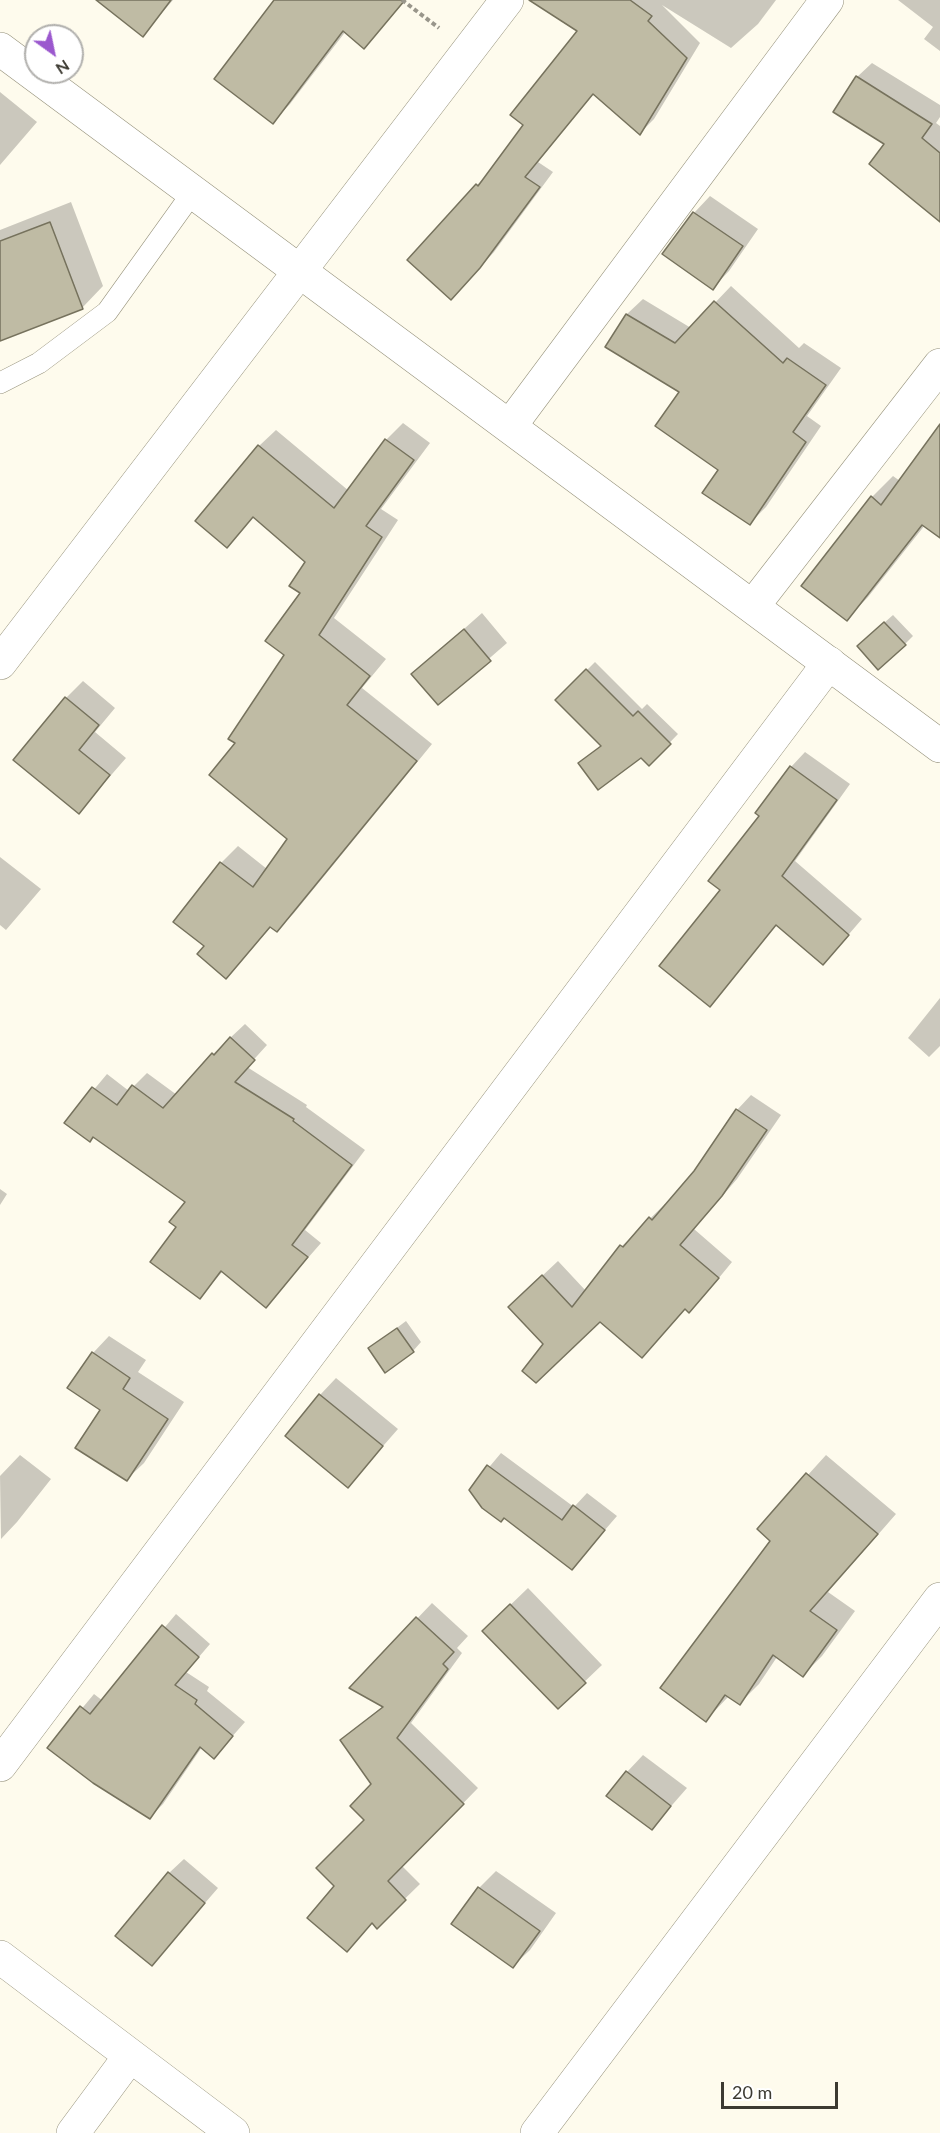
<!DOCTYPE html>
<style>
body{margin:0}
#map{position:relative;width:940px;height:2133px;overflow:hidden;background:#fefbed;font-family:Lato,sans-serif}
canvas{display:block}
.north{position:absolute;left:24px;top:24px;width:60px;height:60px;box-sizing:border-box;background:#fff;border:2px solid #b1b0ad;border-radius:50%;rotate:147deg;font-size:16px;font-weight:700;line-height:24px;text-align:center;color:#3c3a31}
.north::after{content:'';display:block;margin:auto;width:21px;height:27px;background:#9b58ce;clip-path:polygon(50% 0,100% 100%,50% 72%,0 100%)}
.scale{position:absolute;left:721px;top:2082px;width:117px;height:27px;box-sizing:border-box;border:3px solid #3c3a31;border-top:0;padding-left:8px;font-size:18px;line-height:21px;white-space:nowrap;color:#3c3a31;-webkit-text-stroke:4px #fff;paint-order:stroke}
</style>
<div id="map">
<canvas width="940" height="2133"></canvas>
<div class="north">N</div>
<div class="scale">20 m</div>
</div>
<script>
const ctx = document.querySelector('canvas').getContext('2d');
ctx.lineJoin = 'round';
function fill(path, color) { ctx.fillStyle = color; ctx.fill(path, 'evenodd'); }
const shape = rows => new Path2D(rows.map(r => 'M' + r).join(''));
function trace(path, color, width, dash) { ctx.strokeStyle = color; ctx.lineWidth = width; ctx.lineCap = dash ? 'butt' : 'round'; ctx.setLineDash(dash || []); ctx.stroke(path); }
fill(shape([
 [98,0,173,0,143,35],
 [276,0,406,0,364,47,346,31,290,104,273,122],
 [553,0,776,0,758,24,731,48,662,5,700,43,654,119,640,133,594,93,538,162,553,172,494,252,465,284,477,185,491,172,525,125,580,31],
 [898,0,940,0,940,51,924,39,933,27],
 [872,63,940,105,940,117,936,123,940,126,940,221,886,144,857,77],
 [0,92,37,122,0,165],
 [710,196,758,229,729,271,713,288,694,213],
 [71,202,103,286,82,308,0,340,0,230],
 [731,286,799,348,804,343,841,368,807,416,821,426,766,507,750,523,681,392,607,347,627,314,643,299,691,328],
 [403,423,430,443,381,509,398,520,334,618,386,659,362,688,432,744,294,913,277,930,272,926,226,977,206,946,175,922,221,863,238,846,267,869,289,838,237,743,286,655,302,593,307,561,254,516,227,546,259,446,276,430,349,491,386,440],
 [940,426,940,536,925,525,868,597,847,619,872,497,893,476,900,481],
 [482,613,507,643,438,703,413,674],
 [893,615,913,636,905,644,867,638],
 [595,662,642,709,647,704,678,734,649,764,641,756,580,763,602,745,557,700],
 [83,681,115,708,95,732,126,758,79,812,66,698],
 [805,752,850,784,795,861,862,919,837,948,777,924,710,1005,722,890,761,815,791,767],
 [0,857,41,889,6,930,0,925],
 [940,998,940,1046,929,1057,908,1038],
 [245,1024,267,1045,247,1067,307,1105,306,1107,365,1150,305,1230,321,1243,266,1306,223,1271,200,1297,178,1227,187,1202,94,1136,66,1123,107,1074,129,1091,147,1073,177,1095,213,1054],
 [751,1095,781,1115,737,1179,694,1229,732,1262,704,1296,689,1311,686,1308,657,1341,600,1320,545,1344,525,1292,558,1261,586,1291,622,1246,665,1204,667,1205,695,1172,737,1110],
 [0,1189,7,1194,0,1205],
 [406,1321,421,1342,413,1351,370,1348],
 [109,1336,146,1360,138,1372,184,1402,144,1463,127,1479,102,1410,93,1353],
 [336,1378,398,1429,348,1486,320,1395],
 [501,1453,574,1507,587,1493,617,1516,572,1568,470,1490],
 [20,1455,51,1479,17,1522,1,1539,0,1476],
 [826,1455,896,1514,828,1592,855,1611,822,1656,803,1675,777,1657,759,1684,740,1703,729,1696,706,1720,772,1540,759,1529],
 [528,1588,602,1665,558,1707,501,1614],
 [432,1603,468,1636,457,1648,462,1653,411,1723,478,1788,402,1866,420,1884,377,1926,373,1923,347,1950,336,1886,366,1820,373,1784,342,1740,383,1706,351,1688],
 [176,1614,210,1644,186,1672,209,1687,207,1691,245,1722,214,1757,202,1747,163,1804,150,1817,49,1748,94,1694,103,1701],
 [643,1755,687,1788,652,1828,627,1772],
 [184,1859,218,1888,152,1964,169,1873],
 [496,1871,556,1913,530,1950,513,1966,479,1888]
]), '#0003');
const building = shape([
 [96,0,171,0,143,37,96,0],
 [274,0,405,0,364,49,343,31,273,124,214,79,274,0],
 [529,0,630,0,652,16,648,21,687,58,640,135,593,94,525,177,540,187,480,268,451,300,407,260,476,184,478,186,523,125,510,115,577,31,529,0],
 [856,76,932,124,922,138,940,153,940,222,869,164,884,144,833,112,856,76],
 [693,212,743,246,713,290,662,254,693,212],
 [50,222,83,309,0,341,0,241,50,222],
 [714,301,783,363,787,358,826,385,793,432,806,442,750,525,702,493,718,470,655,426,679,392,605,347,626,314,675,343,714,301],
 [940,424,940,538,922,525,847,621,801,586,871,496,881,505,940,424],
 [385,439,414,460,366,526,382,537,319,635,370,676,347,705,417,761,277,932,270,927,226,979,197,954,204,946,173,922,220,862,253,887,287,839,209,775,235,743,228,739,284,655,265,641,300,593,289,586,305,562,253,517,227,548,195,521,258,445,334,508,385,439],
 [884,622,906,645,878,670,857,646,884,622],
 [464,629,491,661,438,705,411,674,464,629],
 [586,669,633,716,638,711,671,744,649,766,641,758,598,790,578,763,601,746,555,700,586,669],
 [65,697,99,725,79,750,110,775,79,814,13,760,65,697],
 [790,766,837,800,782,876,849,935,823,965,776,925,710,1007,659,966,720,890,708,881,759,816,755,813,790,766],
 [230,1037,255,1060,235,1082,294,1119,293,1121,352,1165,292,1245,308,1257,266,1308,221,1271,200,1299,150,1262,176,1227,169,1222,185,1202,93,1137,90,1142,64,1123,92,1087,117,1105,132,1085,163,1108,212,1053,214,1055,230,1037],
 [736,1109,767,1130,722,1196,680,1245,719,1278,689,1313,685,1309,642,1358,600,1322,536,1383,522,1371,543,1344,508,1307,542,1275,572,1307,620,1245,623,1247,649,1217,652,1220,694,1171,736,1109],
 [397,1328,414,1352,385,1373,368,1348,397,1328],
 [92,1352,130,1378,123,1389,168,1419,127,1481,75,1448,100,1410,67,1388,92,1352],
 [319,1394,383,1446,348,1488,285,1436,319,1394],
 [487,1465,562,1520,573,1505,605,1530,572,1570,504,1518,501,1522,482,1508,469,1490,487,1465],
 [806,1473,878,1534,810,1611,837,1630,803,1677,773,1655,740,1705,725,1695,706,1722,660,1688,770,1541,757,1529,806,1473],
 [510,1604,586,1683,558,1709,482,1631,510,1604],
 [416,1617,454,1652,443,1664,448,1669,397,1738,464,1804,388,1881,406,1900,377,1929,372,1923,347,1952,307,1918,334,1886,316,1868,364,1820,350,1806,371,1784,340,1740,383,1707,349,1688,416,1617],
 [162,1625,199,1657,175,1685,197,1700,195,1704,233,1736,214,1759,200,1747,150,1819,93,1783,47,1748,80,1706,90,1714,162,1625],
 [626,1771,671,1806,652,1830,606,1796,626,1771],
 [168,1872,205,1903,152,1966,115,1936,168,1872],
 [478,1887,540,1931,513,1968,451,1924,478,1887]
]);
fill(building, '#bfbba4');
trace(building, '#76725d', 1.5);
const service = shape([
 [0,383,39,363,107,312,193,192]
]);
const minor = shape([
 [510,426,827,0],
 [753,606,940,365],
 [0,663,507,0],
 [0,1765,829,663],
 [0,1957,233,2133],
 [73,2133,130,2056],
 [537,2133,940,1599]
]);
const tertiary = shape([
 [0,49,940,746]
]);
trace(service, '#97937d', 22);
trace(minor, '#97937d', 34);
trace(tertiary, '#97937d', 34);
trace(shape([
 [402,0,439,28]
]), '#99968b', 4, [4.5, 3]);
trace(service, '#fff', 21);
trace(minor, '#fff', 33);
trace(tertiary, '#fff', 33);
</script>
